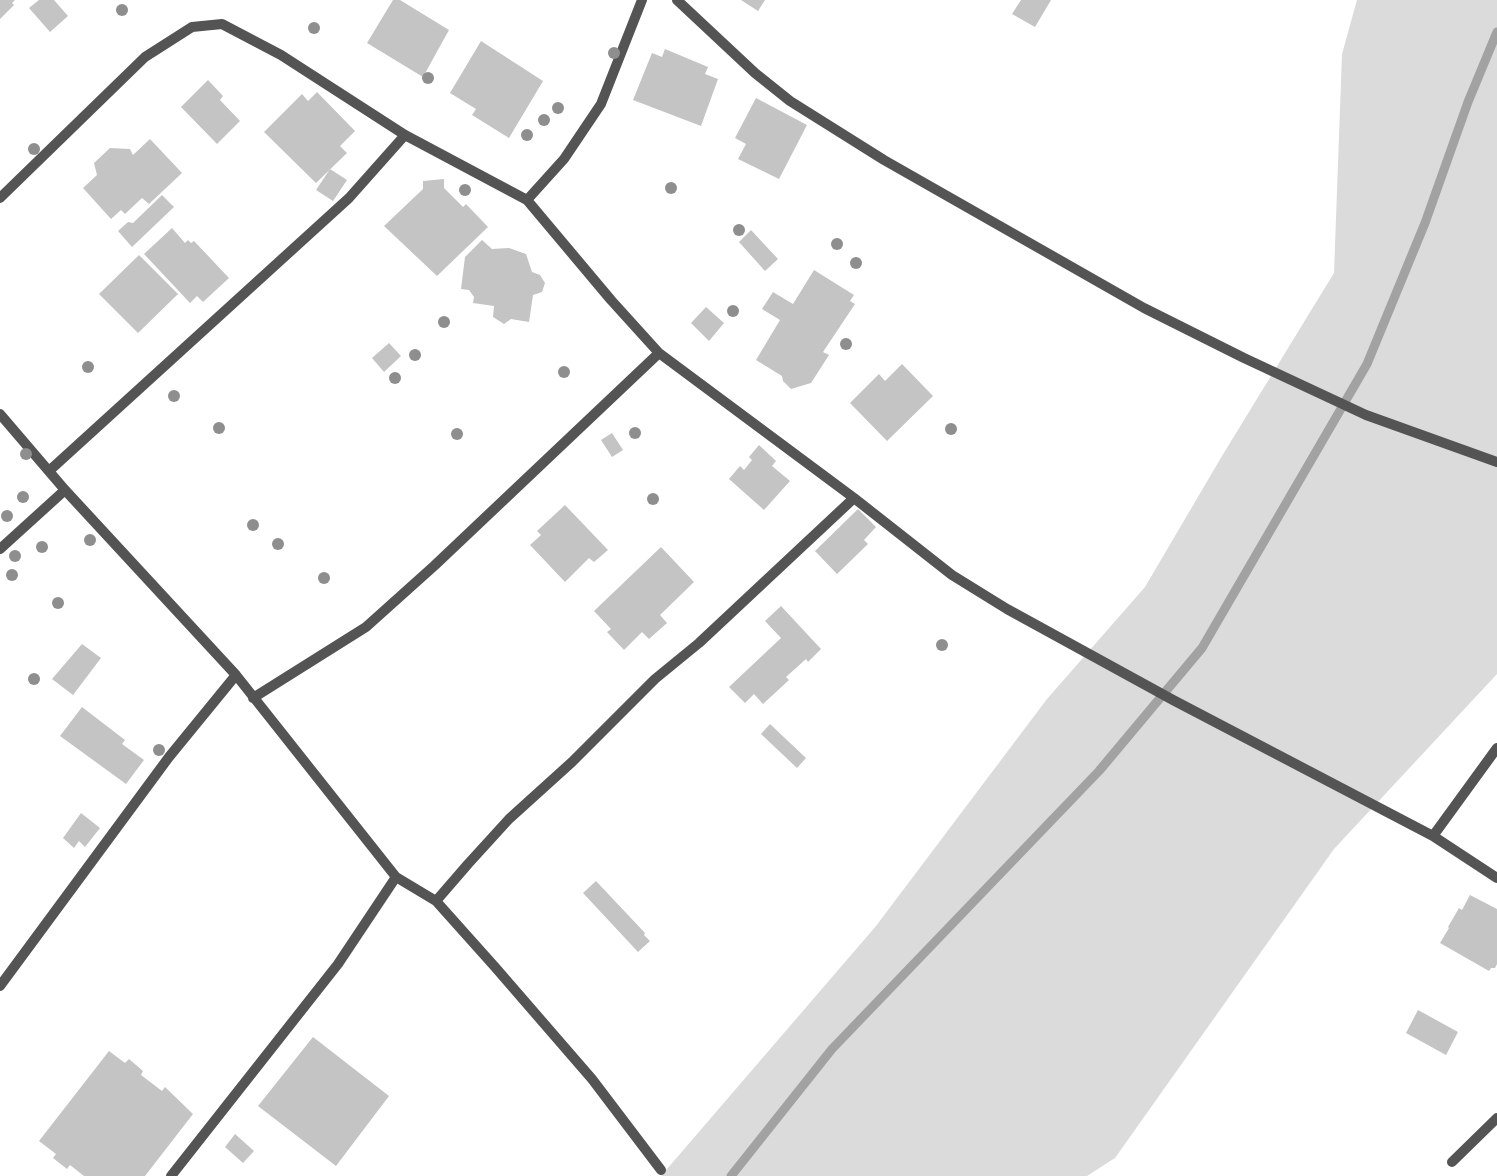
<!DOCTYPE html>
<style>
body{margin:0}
canvas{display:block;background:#fff}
</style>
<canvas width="1497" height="1176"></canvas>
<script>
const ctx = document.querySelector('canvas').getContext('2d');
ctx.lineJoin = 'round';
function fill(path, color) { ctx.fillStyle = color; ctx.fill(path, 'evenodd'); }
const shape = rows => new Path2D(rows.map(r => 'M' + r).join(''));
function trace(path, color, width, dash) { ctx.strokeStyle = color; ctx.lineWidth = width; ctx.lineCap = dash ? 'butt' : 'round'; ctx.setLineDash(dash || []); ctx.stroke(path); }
fill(shape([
 [1357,0,1497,0,1497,674,1334,849,1115,1158,1087,1176,661,1176,876,926,1047,699,1145,587,1222,456,1334,273,1342,54]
]), '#dbdbdb');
trace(shape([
 [731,1176,832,1049,1099,771,1202,648,1367,364,1425,223,1468,102,1497,32]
]), '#a2a2a2', 9);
fill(shape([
 [0,0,15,0,12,3,14,5,0,19],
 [39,0,54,0,68,16,50,32,29,8],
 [393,0,400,0,449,30,423,77,367,43],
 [741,0,765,0,758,11],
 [1021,0,1051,0,1035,27,1012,14],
 [481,41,543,81,509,138,472,115,476,109,450,93],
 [665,49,708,67,705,74,718,79,701,126,633,100,652,53,662,57],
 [208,80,223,96,220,100,240,121,217,144,181,107],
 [317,92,355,131,340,146,347,153,316,183,264,132,302,94,308,101],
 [756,98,807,125,779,179,738,159,746,144,735,138],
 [150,139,182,173,149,204,142,198,125,214,121,210,111,219,83,188,97,175,94,163,110,148,130,149,133,155],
 [330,169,347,180,333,201,316,190],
 [444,179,444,188,463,207,466,204,488,227,437,276,384,226,423,189,423,181],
 [162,195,174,207,132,247,118,231,128,222,133,223],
 [172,228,185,243,188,240,191,243,194,241,229,278,203,302,197,296,190,303,144,254],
 [751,230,778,259,765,271,739,242],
 [482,240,492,249,509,248,526,254,532,272,540,275,545,283,542,292,533,295,529,322,511,319,504,324,493,317,494,306,473,303,474,297,469,290,461,289,465,257],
 [139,255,178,294,138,333,99,294],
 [814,270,854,295,850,301,855,304,823,352,829,355,811,383,791,389,783,381,782,376,756,360,780,320,762,309,773,292,793,304],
 [706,307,724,323,709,341,691,323],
 [389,343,401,356,384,372,372,358],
 [902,364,933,396,887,441,850,403,879,374,885,381],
 [612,433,623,450,612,457,601,440],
 [759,445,776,461,772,466,790,481,764,510,729,479,740,466,744,470,752,460,749,457],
 [565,505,608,550,594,562,589,558,565,582,530,545,541,535,537,531],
 [858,509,876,527,864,540,868,544,837,574,815,551],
 [661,547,694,582,660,615,667,623,649,639,642,632,624,650,607,632,611,629,594,611],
 [781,606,821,649,808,662,806,659,786,677,789,680,763,704,754,694,745,703,729,687,781,638,765,621],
 [82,644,101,658,73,695,52,679],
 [82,707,125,740,122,744,144,760,126,784,60,736],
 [770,724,806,758,797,768,761,734],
 [81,813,100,828,85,847,79,841,74,848,63,838],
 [596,881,645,933,644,935,650,941,638,952,583,893],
 [1470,895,1497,909,1497,964,1495,968,1491,968,1489,971,1440,943,1449,928,1448,927,1459,908,1462,910],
 [1418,1010,1458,1032,1446,1055,1406,1033],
 [313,1037,389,1096,336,1166,258,1106],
 [109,1051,125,1063,129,1059,143,1071,141,1075,162,1091,165,1087,193,1114,145,1176,84,1176,70,1165,67,1169,53,1158,56,1154,39,1141],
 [235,1134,254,1151,243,1163,225,1147]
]), '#c4c4c4');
trace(shape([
 [677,0,755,73,790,101,884,160,1144,308,1244,358,1366,415,1497,462],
 [0,198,145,57,192,27,222,24,281,55,405,135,527,200,611,300,659,353,854,498,952,575,1007,609,1173,700,1433,836,1497,878],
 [527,200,564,159,601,104,642,0],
 [0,414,65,490,236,675,396,877,338,964,171,1176],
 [49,471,349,198,405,135],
 [0,549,65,490],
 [253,698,366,627,434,566,659,353],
 [1433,836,1497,748],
 [396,877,436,901,468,864,509,819,572,762,655,679,699,643,854,498],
 [436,901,495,967,592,1079,661,1170],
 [0,986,169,757,236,675],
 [1452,1162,1497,1118]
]), '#545454', 10);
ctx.fillStyle = '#8e8e8e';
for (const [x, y] of [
 [122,10],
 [314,28],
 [614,53],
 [428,78],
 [558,108],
 [544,120],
 [527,135],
 [34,149],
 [671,188],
 [465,190],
 [739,230],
 [837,244],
 [856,263],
 [733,311],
 [444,322],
 [846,344],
 [415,355],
 [88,367],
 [564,372],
 [395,378],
 [174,396],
 [219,428],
 [951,429],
 [635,433],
 [457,434],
 [26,454],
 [23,497],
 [653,499],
 [7,516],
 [253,525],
 [90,540],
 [278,544],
 [42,547],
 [15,556],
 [12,575],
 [324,578],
 [58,603],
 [942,645],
 [34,679],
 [159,750]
]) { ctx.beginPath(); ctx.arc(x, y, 6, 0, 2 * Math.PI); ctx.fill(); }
</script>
